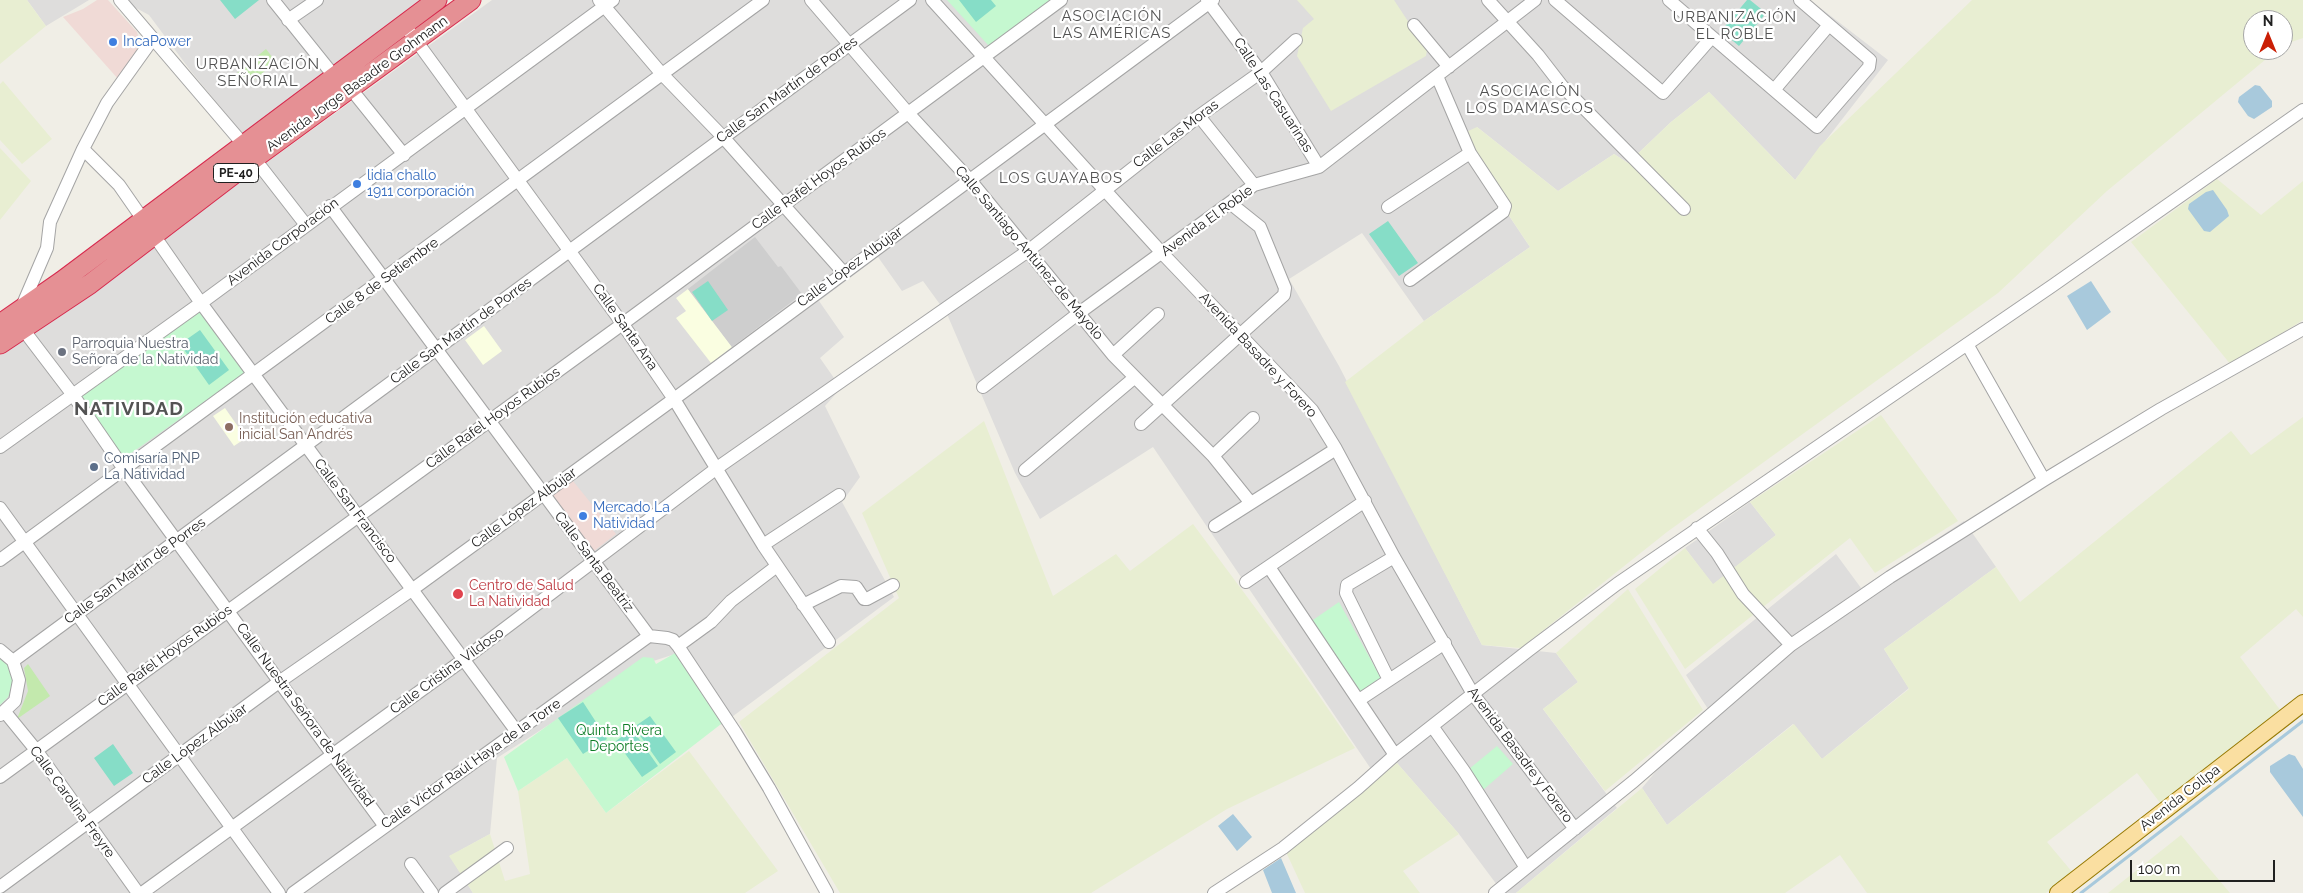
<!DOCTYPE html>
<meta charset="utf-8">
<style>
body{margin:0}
#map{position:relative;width:2303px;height:893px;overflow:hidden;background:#f0eee6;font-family:Raleway,sans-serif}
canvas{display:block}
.north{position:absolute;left:2243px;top:10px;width:50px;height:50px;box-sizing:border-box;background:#fff;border:1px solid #a6a6a6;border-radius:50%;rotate:0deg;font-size:14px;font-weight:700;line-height:20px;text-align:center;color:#202020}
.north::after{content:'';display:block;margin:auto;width:18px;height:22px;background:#ca1f05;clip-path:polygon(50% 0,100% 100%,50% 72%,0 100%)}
.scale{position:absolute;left:2130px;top:860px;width:145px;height:22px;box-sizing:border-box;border:2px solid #202020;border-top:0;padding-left:6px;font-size:15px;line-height:18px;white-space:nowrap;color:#202020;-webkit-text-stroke:4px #fff;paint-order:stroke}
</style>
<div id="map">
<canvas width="2303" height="893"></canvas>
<div class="north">N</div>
<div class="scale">100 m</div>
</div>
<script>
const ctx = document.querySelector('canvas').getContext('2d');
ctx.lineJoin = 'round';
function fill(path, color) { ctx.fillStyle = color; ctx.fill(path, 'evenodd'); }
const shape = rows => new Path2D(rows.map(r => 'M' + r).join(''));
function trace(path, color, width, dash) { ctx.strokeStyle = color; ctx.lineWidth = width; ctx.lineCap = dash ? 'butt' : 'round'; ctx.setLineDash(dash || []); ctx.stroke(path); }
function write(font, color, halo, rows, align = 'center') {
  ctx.font = font + ' Raleway,sans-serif'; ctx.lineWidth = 4.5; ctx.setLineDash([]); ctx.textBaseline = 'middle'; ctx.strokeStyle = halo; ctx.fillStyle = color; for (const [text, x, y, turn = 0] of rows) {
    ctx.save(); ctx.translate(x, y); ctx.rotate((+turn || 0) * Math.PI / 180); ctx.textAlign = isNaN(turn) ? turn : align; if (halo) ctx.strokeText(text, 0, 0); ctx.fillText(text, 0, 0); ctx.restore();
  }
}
fill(shape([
 [27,0,89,0,46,26],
 [121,0,431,0,245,137,190,70,149,15],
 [492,0,1810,0,1888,60,1795,180,1709,92,1671,122,1628,163,1614,154,1558,191,1477,127,1473,162,1530,247,1424,321,1362,233,1289,279,1339,366,1482,645,1556,653,1578,682,1543,709,1617,808,1516,893,1503,893,1459,834,1397,763,1373,772,1153,447,1040,519,1015,473,947,314,923,281,902,291,878,257,819,301,844,337,820,358,841,388,825,406,860,477,842,502,894,597,721,725,672,655,644,664,497,758,490,834,450,856,473,893,0,893,0,355],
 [1750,502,1776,535,1713,585,1685,548],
 [1964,521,1996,567,1884,649,1909,688,1822,759,1793,724,1667,825,1642,788,1708,709,1686,675,1836,554,1861,588]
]), '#dedddc');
fill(shape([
 [97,0,108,0,137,32,141,46,119,80,63,17,83,9],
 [573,481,616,534,594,551,591,551,552,498,553,494]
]), '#f0dad6');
fill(shape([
 [688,289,732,347,711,363,676,318,686,311,676,298],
 [484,326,502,351,483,365,465,340],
 [225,408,246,438,234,446,213,416]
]), '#fafee1');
fill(shape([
 [755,237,778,267,781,266,802,294,732,347,688,289]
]), '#cecece');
fill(shape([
 [0,0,27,0,46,26,0,64],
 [1297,0,1394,0,1427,50,1426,56,1331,111,1297,56,1303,28,1314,19],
 [1972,0,2303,0,2303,38,2283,45,2283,20,2253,20,2253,50,2277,50,2107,191,1998,293,1667,532,1521,648,1482,645,1345,382,1424,321,1530,247,1473,162,1464,133,1477,127,1558,191,1614,154,1628,163,1671,122,1709,92,1795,180,1820,146],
 [3,81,52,139,22,164,0,140,0,84],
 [0,148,31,181,0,220],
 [2217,179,2261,215,2303,181,2303,320,2231,365,2131,242],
 [1881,415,1958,521,1875,573,1850,538,1685,669,1635,589,1685,548,1713,584,1776,535,1750,502],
 [2303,417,2303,617,2296,609,2240,657,2281,711,2161,804,2137,773,2047,842,2073,873,2046,893,1867,893,1840,855,1785,893,1516,893,1642,788,1667,825,1794,724,1822,759,1909,689,1884,649,1996,567,2020,602,2231,431,2251,455],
 [984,421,1053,596,1116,554,1130,571,1193,524,1300,668,1355,748,1227,809,1091,893,840,893,739,722,899,598,862,513],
 [1628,589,1703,710,1605,791,1543,709,1578,682,1556,653],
 [689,751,778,871,745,893,473,893,449,856,490,834,505,881,530,874,518,791,567,758,606,813],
 [1397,763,1459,834,1403,871,1420,893,1305,893,1286,852],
 [2181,835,2230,893,2108,893]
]), '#e8eed2');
fill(shape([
 [266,49,276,62,248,85,237,73],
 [28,664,50,696,17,719,28,691,24,668]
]), '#c3e9ad');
fill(shape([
 [947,0,1053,0,989,46],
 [202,308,248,371,120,461,77,398],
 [1339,602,1383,682,1359,696,1310,622],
 [677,652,725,721,606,813,567,758,518,791,504,757,643,657,653,658,656,664],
 [0,657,10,667,13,677,12,688,8,697,0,705],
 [1497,746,1513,764,1483,790,1469,769]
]), '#c5f8d0');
fill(shape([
 [220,0,259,0,235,19],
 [959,0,991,0,996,6,976,22],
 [1747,0,1750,0,1766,13,1739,46,1721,31],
 [1388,221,1418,263,1399,276,1369,234],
 [708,281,728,310,712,321,692,292],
 [200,330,229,370,209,385,180,344],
 [583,702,607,739,583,754,558,718],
 [650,716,676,752,660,764,634,727],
 [632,729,658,766,642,777,616,741],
 [113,744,133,773,114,786,94,758]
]), '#86ddc7');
fill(shape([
 [2255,85,2260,86,2272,101,2272,107,2254,119,2248,116,2238,102,2239,97],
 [2213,190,2227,210,2229,216,2210,232,2204,231,2188,209,2189,204,2206,192],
 [2091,281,2111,312,2087,330,2067,296],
 [2289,754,2295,756,2303,769,2303,817,2270,772,2270,766],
 [1233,814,1252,837,1237,851,1218,826],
 [1281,858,1296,893,1272,893,1263,870]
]), '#a8c9dc');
trace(shape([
 [2081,893,2303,721]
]), '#a8c9dc', 3);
const minor = shape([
 [120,0,243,144,306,225],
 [273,0,334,76,351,89,404,155],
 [599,0,661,73,723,137,843,272],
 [811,0,908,113,970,180,1113,355,1213,456,1250,502],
 [932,0,1162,253,1312,410,1336,449,1394,557,1473,694,1575,829],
 [1207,0,1261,72,1319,167],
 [1488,0,1538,55,1562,86,1684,209],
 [1555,0,1663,93,1712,37],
 [1669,0,1817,127,1869,67,1870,60,1800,0],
 [288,20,317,0],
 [404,24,622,323,674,399,763,545,829,642],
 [1414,25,1449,67],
 [1774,90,1829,25],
 [1199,116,1254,185],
 [83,149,119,185,201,303,517,732],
 [330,206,649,636,667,638,673,640,678,646,735,732,769,788,827,893],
 [1388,207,1470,153],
 [1410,280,1503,212,1505,206,1470,153,1437,76],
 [20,311,47,248,50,222,83,149,107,103,152,40],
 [19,324,73,395,124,469,384,825],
 [1967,344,2044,480],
 [1113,355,1158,314],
 [983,387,1079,313,1254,185,1319,167,1535,0],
 [1141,424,1284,295,1285,288,1260,227,1230,203],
 [0,447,201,303,613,0],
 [1213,456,1253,418],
 [1025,470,1134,378],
 [0,508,279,893],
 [1215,526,1336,449],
 [1697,528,1717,553,1743,594,1791,645],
 [763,545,839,495],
 [0,560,763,0],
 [1269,567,1395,755],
 [1246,582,1365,501],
 [803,605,841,586,856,587,864,599,867,599,893,585],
 [678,646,711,622,731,601,777,566],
 [0,650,13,661,19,680,15,701,0,715],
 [13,661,910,0],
 [1389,680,1346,593,1347,585,1394,557],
 [1359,700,1445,643],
 [5,712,36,750,138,893],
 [1432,726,1464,771,1526,868],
 [0,777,617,328,1061,0],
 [411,864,432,893],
 [0,887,279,682,413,589,674,399,1213,0],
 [142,893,463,660,717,468,1028,251,1199,116,1261,72,1296,40],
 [293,893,649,636],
 [445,893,507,848],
 [1214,893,1283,848,1358,788,1395,755,1529,650,1617,584,2052,286,2303,110],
 [1495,893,1634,781,1791,645,1890,577,2044,480,2161,409,2303,329]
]);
const major = shape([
 [2058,893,2303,703]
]);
const highway = shape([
 [0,324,62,281,437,0],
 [0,344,90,284,255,158,471,0]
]);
trace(minor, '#a4a4a4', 14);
trace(major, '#977a04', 18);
trace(highway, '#d72a4e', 21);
trace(minor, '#fff', 12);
trace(major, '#fadfa1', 16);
trace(highway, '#e59094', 19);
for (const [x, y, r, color] of [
 [113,42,5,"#3f7fe0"],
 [357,184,5,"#3f7fe0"],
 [62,352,5,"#6b7280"],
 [229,427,5,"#8d6e63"],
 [94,467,5,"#5c6f8a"],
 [583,516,5,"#3f7fe0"],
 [458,594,6,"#e0444e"]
]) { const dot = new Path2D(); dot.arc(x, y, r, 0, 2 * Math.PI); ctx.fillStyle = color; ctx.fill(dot); trace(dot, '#fff', 2); }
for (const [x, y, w] of [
 [236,173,45]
]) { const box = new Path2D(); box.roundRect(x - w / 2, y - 9.5, w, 19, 4); ctx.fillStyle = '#fff'; ctx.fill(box); trace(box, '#202020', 1); }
write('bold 12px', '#202020', null, [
 ["PE-40",236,173]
]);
write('14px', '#366cbe', '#fff', [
 ["IncaPower",123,42],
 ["lidia challo",367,176],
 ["1911 corporación",367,192],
 ["Mercado La",593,508],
 ["Natividad",593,524]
], 'left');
write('14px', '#202020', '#fff', [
 ["Avenida Jorge Basadre Grohmann",357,84,-36],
 ["Calle San Martín de Porres",787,90,-36],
 ["Calle Las Casuarinas",1273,95,57],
 ["Calle Las Moras",1176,134,-37],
 ["Calle Rafel Hoyos Rubios",819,179,-36],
 ["Avenida El Roble",1207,221,-36],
 ["Avenida Corporación",283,242,-37],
 ["Calle Santiago Antúnez de Mayolo",1029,253,50],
 ["Calle López Albújar",850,267,-36],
 ["Calle 8 de Setiembre",382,281,-36],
 ["Calle Santa Ana",625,327,55],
 ["Calle San Martín de Porres",461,331,-36],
 ["Avenida Basadre y Forero",1258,355,47],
 ["Calle Rafel Hoyos Rubios",493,418,-36],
 ["Calle López Albújar",524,508,-36],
 ["Calle San Francisco",355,511,53],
 ["Calle Santa Beatriz",594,562,53],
 ["Calle San Martín de Porres",135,571,-36],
 ["Calle Rafel Hoyos Rubios",165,656,-36],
 ["Calle Cristina Vildoso",447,671,-36],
 ["Calle Nuestra Señora de Natividad",305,715,54],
 ["Calle López Albújar",195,744,-36],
 ["Avenida Basadre y Forero",1520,755,53],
 ["Calle Víctor Raúl Haya de la Torre",471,764,-35],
 ["Avenida Collpa",2180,798,-38],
 ["Calle Carolina Freyre",72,802,54]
]);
write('14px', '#5b616d', '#fff', [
 ["Parroquia Nuestra",72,344],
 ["Señora de la Natividad",72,360]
], 'left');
write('14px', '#785e54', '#fff', [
 ["Institución educativa",239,419],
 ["inicial San Andrés",239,435]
], 'left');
write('14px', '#4e5e75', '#fff', [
 ["Comisaría PNP",104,459],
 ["La Natividad",104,475]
], 'left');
write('14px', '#be3a42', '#fff', [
 ["Centro de Salud",469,586],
 ["La Natividad",469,602]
], 'left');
write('14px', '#0e7d26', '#fff', [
 ["Quinta Rivera",619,731],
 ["Deportes",619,747]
]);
ctx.letterSpacing = '1px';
write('15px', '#535353', '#fff', [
 ["ASOCIACIÓN",1112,16],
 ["LAS AMÉRICAS",1112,33],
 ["URBANIZACIÓN",1735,17],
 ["EL ROBLE",1735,34],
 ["URBANIZACIÓN",258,64],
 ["SEÑORIAL",258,81],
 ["ASOCIACIÓN",1530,91],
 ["LOS DAMASCOS",1530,108],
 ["LOS GUAYABOS",1061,178]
]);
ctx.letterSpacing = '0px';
ctx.letterSpacing = '1px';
write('bold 19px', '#535353', '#fff', [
 ["NATIVIDAD",129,409]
]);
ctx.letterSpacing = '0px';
</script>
